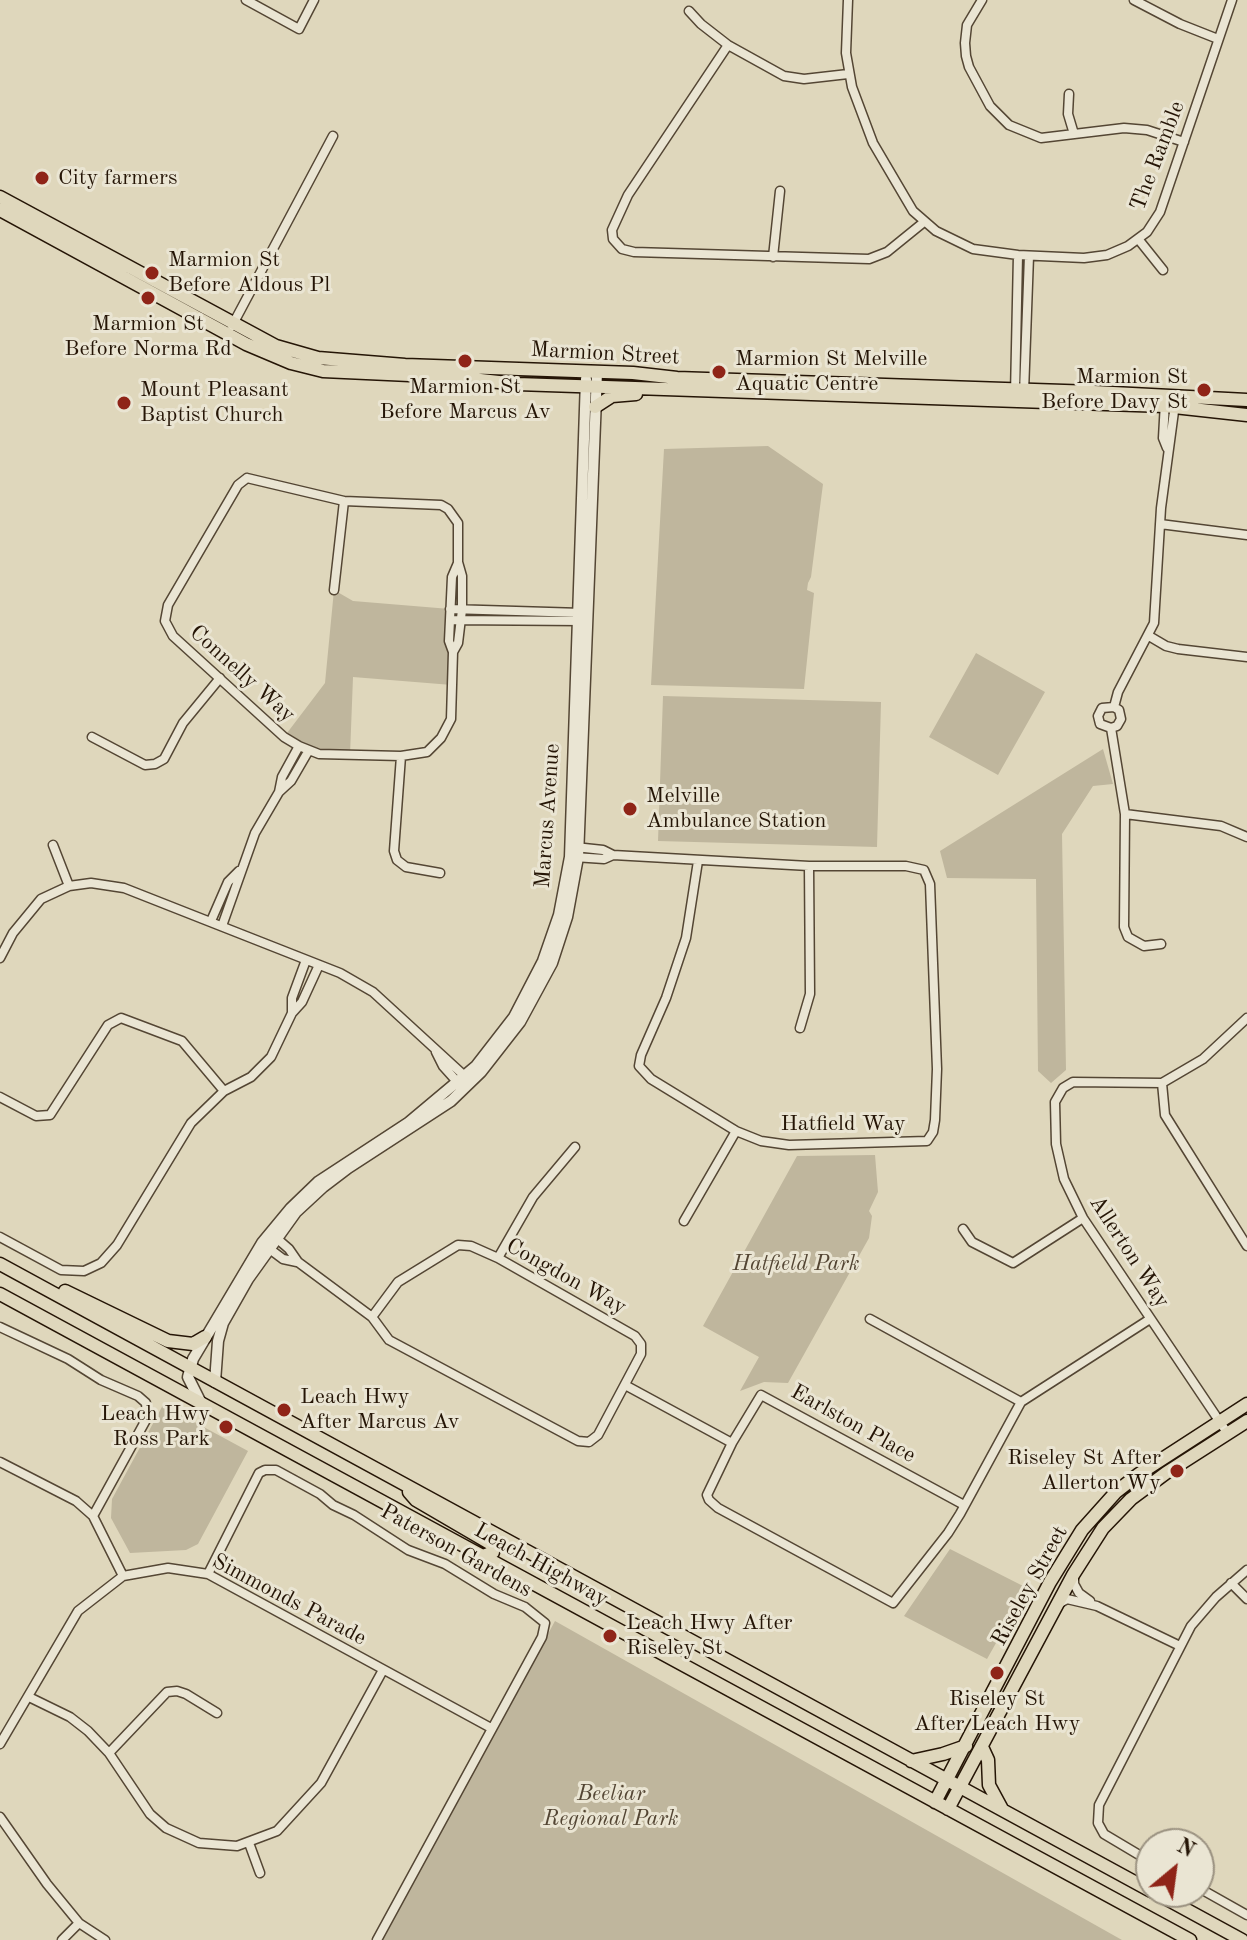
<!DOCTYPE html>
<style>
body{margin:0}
#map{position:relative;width:1247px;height:1940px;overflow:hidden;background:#dfd7bc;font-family:"Old Standard TT",serif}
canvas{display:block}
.north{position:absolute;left:1135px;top:1828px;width:80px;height:80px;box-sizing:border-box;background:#eae5d3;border:2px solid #9b9281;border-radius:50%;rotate:29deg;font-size:22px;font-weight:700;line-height:32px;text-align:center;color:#251506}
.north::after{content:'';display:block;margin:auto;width:28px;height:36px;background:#8f2418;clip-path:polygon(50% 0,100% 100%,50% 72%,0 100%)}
</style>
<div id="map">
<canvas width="1247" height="1940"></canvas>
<div class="north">N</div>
</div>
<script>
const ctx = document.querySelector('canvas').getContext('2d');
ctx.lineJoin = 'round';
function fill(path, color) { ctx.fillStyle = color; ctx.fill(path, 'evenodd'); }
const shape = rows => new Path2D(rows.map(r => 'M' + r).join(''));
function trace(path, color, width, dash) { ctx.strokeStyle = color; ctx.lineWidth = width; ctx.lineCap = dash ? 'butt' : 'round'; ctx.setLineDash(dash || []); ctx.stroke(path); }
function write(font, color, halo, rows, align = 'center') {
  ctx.font = font + ' "Old Standard TT",serif'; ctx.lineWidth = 6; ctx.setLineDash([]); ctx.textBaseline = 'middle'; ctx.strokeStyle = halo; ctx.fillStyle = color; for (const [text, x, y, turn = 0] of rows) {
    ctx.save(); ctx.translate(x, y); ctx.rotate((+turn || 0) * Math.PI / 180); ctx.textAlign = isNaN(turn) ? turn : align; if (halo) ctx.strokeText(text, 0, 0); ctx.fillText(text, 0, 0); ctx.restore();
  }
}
fill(shape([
 [768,446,823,484,811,577,808,583,807,590,814,593,804,689,651,685,664,449],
 [334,590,353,601,462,610,452,685,353,677,350,755,319,754,284,737,325,683],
 [976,653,1045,692,998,775,929,737],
 [663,696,881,702,877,847,658,841],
 [1103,749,1113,784,1093,786,1062,834,1066,1070,1051,1083,1038,1071,1036,879,947,878,940,851],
 [875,1155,878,1192,869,1211,872,1216,869,1238,788,1383,764,1382,740,1391,759,1357,703,1326,797,1156],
 [163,1405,248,1451,198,1544,186,1550,130,1553,111,1518,112,1499],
 [950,1549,1027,1588,987,1659,904,1616],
 [555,1621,1122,1940,382,1940]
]), '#bfb69d');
const minor = shape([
 [246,0,299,29,314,0],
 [848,0,846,53,852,87,873,143,913,211,936,231,973,249,1018,255,1084,258,1107,255,1128,246,1147,232,1160,212,1232,0],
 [982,0,967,25,965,43,966,56,969,67,990,106,1009,125,1041,138,1124,128,1147,130,1184,142],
 [1134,0,1180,24,1218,39],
 [689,11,701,24,728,45,784,76,804,79,848,74],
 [728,45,628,195,612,230,613,239,622,249,634,252,869,259,887,252,924,222],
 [1069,94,1068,114,1074,134],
 [1139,240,1163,270],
 [773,257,780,191],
 [232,326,333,136],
 [1024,392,1029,256],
 [1015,394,1018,255],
 [1165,402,1163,438,1167,448],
 [247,478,344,501,441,505,448,509,458,523,458,562,462,576,462,610,458,643,453,652,451,719,441,738,427,752,401,756,319,754,299,746,284,737,173,636,165,621,168,605,238,485,247,478],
 [1160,524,1247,535],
 [334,590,344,501],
 [450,609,582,613],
 [450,620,583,621],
 [1149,636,1166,646,1178,649,1247,657],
 [453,652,449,641,452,577,458,563],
 [1111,728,1117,726,1121,719,1119,710,1114,707,1118,692,1154,623,1161,508,1175,404],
 [1111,728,1125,814,1124,927,1128,937,1144,946,1161,944],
 [1111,728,1100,724,1098,716,1102,708,1114,707],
 [92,737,145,765,155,764,164,759,183,723,220,678],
 [401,756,394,851,397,860,406,867,440,873],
 [279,792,282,777,299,746],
 [1125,814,1221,826,1247,837],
 [53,845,69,886],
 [575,847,603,850,613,855],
 [574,857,604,859,613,855,809,866,906,866,924,870,930,884,937,1069,935,1120,933,1132,927,1141,789,1145,761,1141,736,1131,651,1079,639,1066,641,1055,666,998,686,938,698,861],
 [211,921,228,882,239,871],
 [222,926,255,833,279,792,291,781,309,750],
 [0,958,13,933,41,899,69,886,91,883,124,888,340,973,373,992,469,1080],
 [292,1012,292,998,306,960],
 [800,1028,810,994,809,866],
 [436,1052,443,1066,461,1086],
 [1162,1083,1165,1115,1247,1246],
 [0,1097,36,1116,50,1115,108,1025,121,1018,182,1041,224,1091],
 [684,1221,736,1131],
 [963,1229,972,1242,1013,1263,1083,1218],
 [274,1236,289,1249,298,1262,372,1317,389,1340,578,1441,589,1442,598,1435,641,1354,641,1344,635,1336,498,1258,471,1246,458,1245,398,1282,372,1317],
 [0,1237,61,1270,84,1271,101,1263,117,1245,191,1123,224,1091,251,1077,271,1057,292,1013,302,1002,319,965],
 [267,1247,283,1259,297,1262],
 [498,1258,533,1197,575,1147],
 [870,1319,1021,1402],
 [0,1327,68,1359,101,1380,138,1396,146,1403,147,1418,93,1516],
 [625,1385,732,1443],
 [1228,1434,1083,1218,1064,1179,1056,1144,1055,1102,1063,1088,1073,1082,1162,1083,1203,1059,1247,1018],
 [0,1462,76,1501,93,1516,123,1576],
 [964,1505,761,1395,732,1443,707,1495,709,1500,718,1508,893,1603,948,1533,960,1514,1021,1402,1150,1319],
 [208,1574,259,1473,265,1470,276,1470,320,1494,333,1505,354,1515,408,1550,445,1564,494,1594,525,1607,545,1623,542,1637,377,1940],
 [1074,1577,1074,1584,1079,1593,1090,1601],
 [1231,1583,1247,1599],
 [1060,1603,1067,1599,1097,1606,1180,1646],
 [29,1697,70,1717,88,1731,109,1753,150,1814,166,1828,199,1843,237,1846,277,1831,321,1783,383,1670],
 [0,1744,78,1611,123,1576,168,1568,208,1574,491,1728],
 [109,1753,167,1692,177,1691,186,1694,217,1713],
 [0,1817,47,1884,79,1923,105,1940],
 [249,1843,260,1873],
 [1151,1862,1104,1834,1098,1823,1099,1805,1191,1626,1216,1597,1247,1570],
 [1199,1888,1247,1915],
 [62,1940,79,1923]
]);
const tertiary = shape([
 [215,1382,218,1341,223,1323,248,1279,296,1212,323,1187,348,1168,451,1101,481,1072,520,1022,552,963,567,917,578,857,597,372],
 [201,1403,188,1377,193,1359,262,1243,291,1208,318,1182,408,1123,476,1066,514,1017,543,961,559,915,570,857,586,379]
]);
const primary = shape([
 [0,197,276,346,318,358,405,365,633,373,677,378,1094,392,1247,400],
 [0,210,246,344,291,363,323,371,453,377,517,384,1165,406,1247,415],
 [595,407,612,396,636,394]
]);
const trunk = shape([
 [0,1264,1151,1891],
 [65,1291,168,1341,193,1344,205,1337],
 [0,1294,1190,1940],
 [409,1492,416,1500,493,1545,493,1552,483,1556],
 [982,1747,988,1760,989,1785,1002,1809],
 [911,1761,943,1754,966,1746],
 [935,1802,1050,1582,1082,1530,1116,1492,1139,1474,1247,1404],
 [948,1809,1073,1575,1103,1528,1131,1499,1166,1473,1247,1421],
 [1154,1892,1242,1940]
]);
trace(minor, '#544634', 11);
trace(tertiary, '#544634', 13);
trace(primary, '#251506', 15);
trace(trunk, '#251506', 15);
trace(minor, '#eae5d3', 8);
trace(tertiary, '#eae5d3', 10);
trace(primary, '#dfd7bc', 12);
trace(trunk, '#dfd7bc', 12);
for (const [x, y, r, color] of [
 [42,178,8,"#8f2418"],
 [152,273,8,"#8f2418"],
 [148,298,8,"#8f2418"],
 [465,361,8,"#8f2418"],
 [719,372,8,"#8f2418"],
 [1204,390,8,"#8f2418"],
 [124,403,8,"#8f2418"],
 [630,809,8,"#8f2418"],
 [284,1410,8,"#8f2418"],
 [226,1427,8,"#8f2418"],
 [1177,1471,8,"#8f2418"],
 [610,1636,8,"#8f2418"],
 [997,1673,8,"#8f2418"]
]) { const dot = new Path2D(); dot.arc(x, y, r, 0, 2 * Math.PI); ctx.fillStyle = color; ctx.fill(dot); trace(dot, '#eae5d3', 3); }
write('22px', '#251506', '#eae5d3', [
 ["The Ramble",1158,156,-69],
 ["Marmion Street",605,354,3],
 ["Connelly Way",242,674,42],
 ["Marcus Avenue",548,816,-86],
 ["Hatfield Way",843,1124],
 ["Allerton Way",1129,1252,57],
 ["Congdon Way",566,1277,29],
 ["Earlston Place",853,1424,29],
 ["Paterson Gardens",456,1551,29],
 ["Leach Highway",541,1565,29],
 ["Riseley Street",1030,1586,-61],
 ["Simmonds Parade",289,1600,28]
]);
write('22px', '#251506', '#eae5d3', [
 ["City farmers",58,178],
 ["Marmion St",168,260],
 ["Before Aldous Pl",168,285],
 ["Marmion St",148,324,"center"],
 ["Before Norma Rd",148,349,"center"],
 ["Marmion St Melville",735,359],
 ["Aquatic Centre",735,384],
 ["Marmion St",1188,377,"right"],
 ["Before Davy St",1188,402,"right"],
 ["Marmion St",465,387,"center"],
 ["Before Marcus Av",465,412,"center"],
 ["Mount Pleasant",140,390],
 ["Baptist Church",140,415],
 ["Melville",646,796],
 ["Ambulance Station",646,821],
 ["Leach Hwy",300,1397],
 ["After Marcus Av",300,1422],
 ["Leach Hwy",210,1414,"right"],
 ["Ross Park",210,1439,"right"],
 ["Riseley St After",1161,1458,"right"],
 ["Allerton Wy",1161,1483,"right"],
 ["Leach Hwy After",626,1623],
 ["Riseley St",626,1648],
 ["Riseley St",997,1699,"center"],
 ["After Leach Hwy",997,1724,"center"]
], 'left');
write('italic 22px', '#534533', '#eae5d3', [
 ["Hatfield Park",796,1264],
 ["Beeliar",611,1794],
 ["Regional Park",611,1819]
]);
</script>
